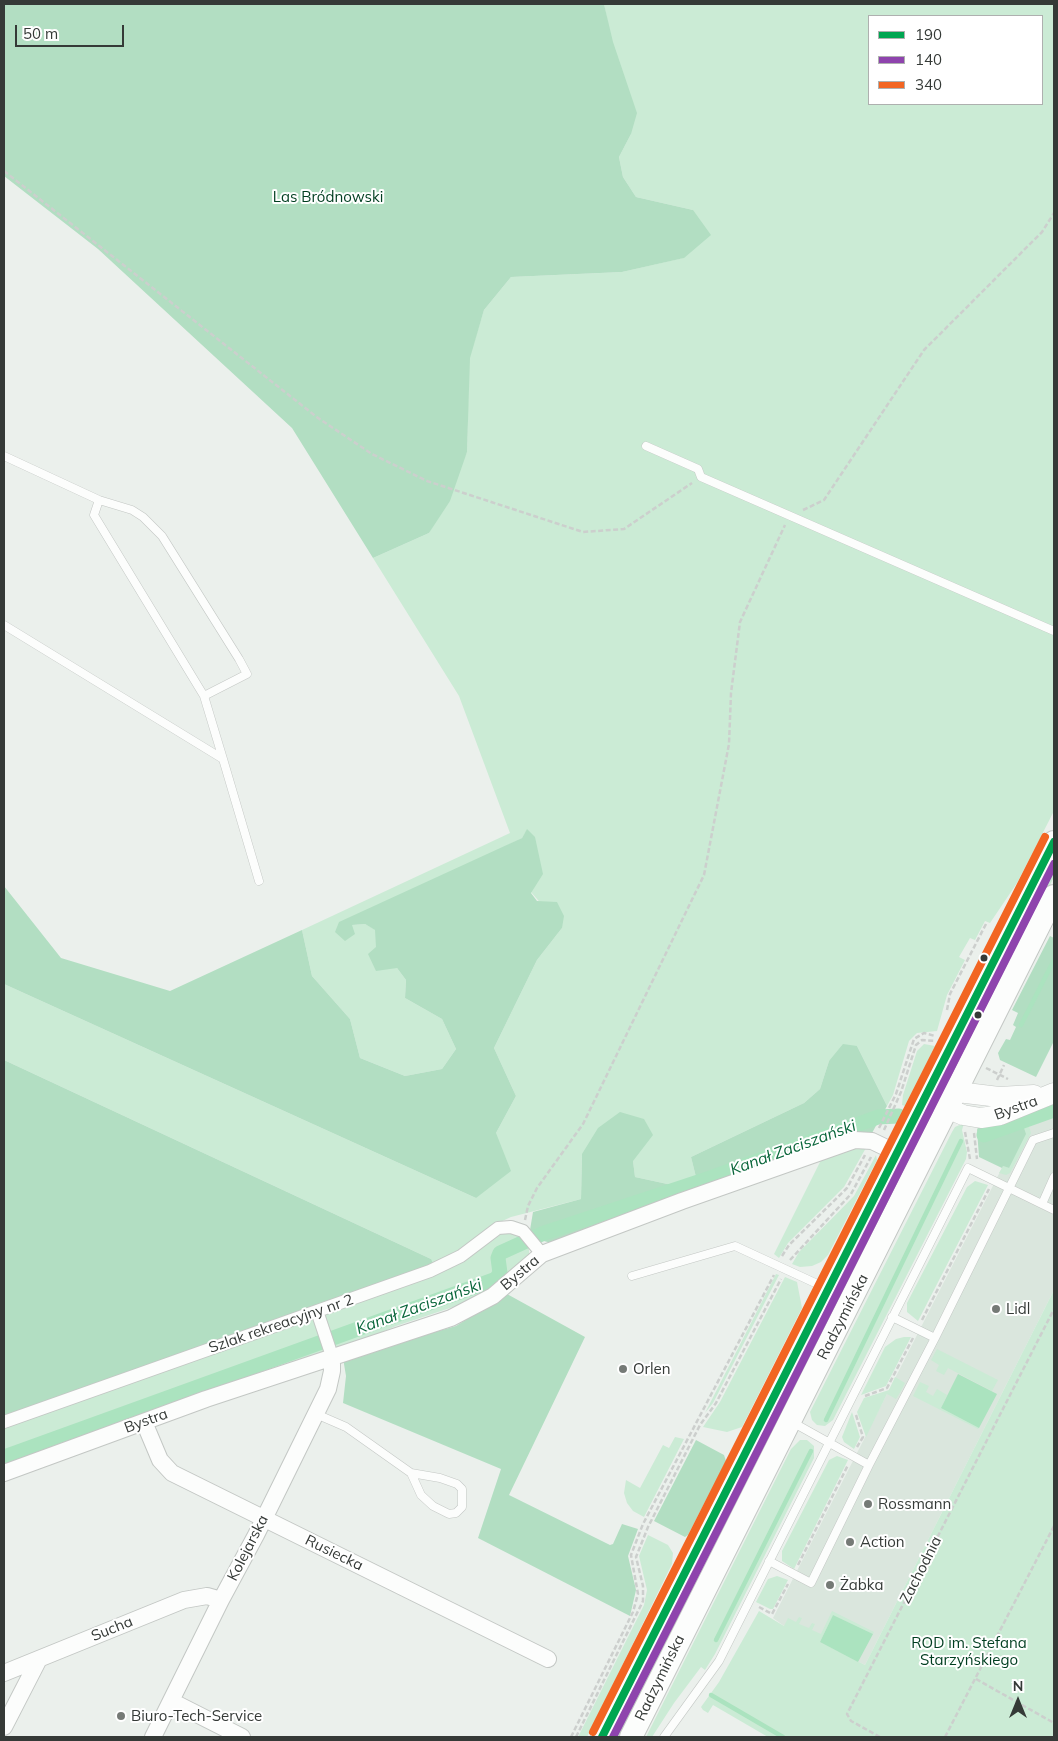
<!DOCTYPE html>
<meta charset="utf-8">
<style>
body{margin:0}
#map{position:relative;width:1058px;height:1741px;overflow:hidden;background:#ebf0ec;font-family:Mulish,sans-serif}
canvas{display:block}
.frame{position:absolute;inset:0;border:5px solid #353a37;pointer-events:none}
.legend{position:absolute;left:868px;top:15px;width:175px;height:90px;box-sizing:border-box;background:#fff;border:1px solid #aeb0af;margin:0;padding:6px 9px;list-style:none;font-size:15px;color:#353a37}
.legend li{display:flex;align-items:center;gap:10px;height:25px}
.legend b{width:25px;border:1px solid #aeb0af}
.north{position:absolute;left:993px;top:1676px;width:50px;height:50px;-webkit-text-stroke:4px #fff;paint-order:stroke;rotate:0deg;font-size:14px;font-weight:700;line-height:20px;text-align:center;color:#353a37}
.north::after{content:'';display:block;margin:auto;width:18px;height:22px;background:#353a37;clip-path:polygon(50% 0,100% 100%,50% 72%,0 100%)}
.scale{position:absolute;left:15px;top:25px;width:109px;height:22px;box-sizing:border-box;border:2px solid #353a37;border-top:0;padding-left:6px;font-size:15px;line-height:18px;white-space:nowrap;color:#353a37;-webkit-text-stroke:4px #fff;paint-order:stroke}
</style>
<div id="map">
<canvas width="1058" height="1741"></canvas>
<div class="frame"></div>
<ul class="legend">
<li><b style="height:6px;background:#00a651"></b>190</li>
<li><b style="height:6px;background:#8e44ad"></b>140</li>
<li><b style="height:6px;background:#f26522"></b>340</li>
</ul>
<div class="north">N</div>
<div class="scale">50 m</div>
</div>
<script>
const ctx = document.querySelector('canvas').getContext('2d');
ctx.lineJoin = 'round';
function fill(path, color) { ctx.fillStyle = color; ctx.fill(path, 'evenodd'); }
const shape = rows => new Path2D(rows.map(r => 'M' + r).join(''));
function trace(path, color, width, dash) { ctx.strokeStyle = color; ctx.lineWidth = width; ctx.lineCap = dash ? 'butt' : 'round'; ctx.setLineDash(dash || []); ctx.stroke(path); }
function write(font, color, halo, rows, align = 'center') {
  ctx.font = font + ' Mulish,sans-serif'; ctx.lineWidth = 4; ctx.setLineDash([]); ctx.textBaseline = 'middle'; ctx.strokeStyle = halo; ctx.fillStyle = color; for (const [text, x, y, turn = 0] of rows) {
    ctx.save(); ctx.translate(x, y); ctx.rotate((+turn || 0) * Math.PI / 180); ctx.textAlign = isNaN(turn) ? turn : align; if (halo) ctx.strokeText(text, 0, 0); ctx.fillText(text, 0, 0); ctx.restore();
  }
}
fill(shape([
 [1054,1113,1054,1290,865,1665,784,1626,773,1618,1003,1166,1009,1168,1023,1124]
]), '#dae6dd');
fill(shape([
 [604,4,1054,4,1054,811,1017,883,990,923,985,921,975,940,970,938,959,957,965,960,947,995,937,1031,917,1033,909,1041,893,1095,887,1106,857,1046,829,1061,820,1089,804,1103,691,1157,696,1177,672,1185,635,1177,633,1161,582,1154,581,1199,511,1217,498,1223,494,1234,516,1232,523,1240,497,1252,496,1258,497,1272,494,1278,4,1454,4,1417,431,1259,4,1060,4,984,476,1198,496,1133,516,1096,494,1048,537,960,562,928,531,892,527,830,522,838,351,925,365,924,376,930,376,947,397,968,406,980,405,998,442,1019,456,1049,442,1069,405,1076,360,1058,350,1019,312,976,302,930,510,833,459,696,373,558,429,533,467,452,469,358,484,310,511,277,622,272,683,258,693,210,636,197,623,177,619,157,631,134],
 [869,16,1042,16,1042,104,869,104],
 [1054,861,1054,877,972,1040,965,1036],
 [924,1044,935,1046,905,1106,902,1105,903,1095,917,1051],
 [1054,1101,1054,1113,1028,1123,1031,1133,1010,1173,1006,1175,999,1173,1003,1166,1009,1168,1019,1113],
 [934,1111,793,1395,767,1440,762,1439,923,1122],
 [964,1123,962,1130,967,1152,966,1159,833,1420,825,1426,817,1425,812,1420,810,1412,952,1132,955,1127],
 [867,1146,844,1187,788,1243,779,1258,774,1254,823,1156],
 [876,1155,877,1160,828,1255,821,1262,812,1266,800,1267,792,1264,799,1252,854,1196],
 [975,1181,988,1185,918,1321,907,1312,907,1303,967,1187],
 [526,1243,529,1247,529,1256,499,1284,465,1303,396,1326,364,1340,335,1350,332,1341,498,1281,502,1275,502,1254],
 [776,1274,779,1275,713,1403,705,1413],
 [785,1277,797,1282,802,1308,742,1427,727,1432,703,1427,720,1402],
 [1054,1290,1054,1737,768,1737,713,1705,708,1713,703,1710,701,1707,719,1682,759,1611,784,1626,788,1618,796,1622,799,1617,802,1618,799,1624,809,1628,812,1623,815,1624,812,1630,821,1634,832,1611,874,1632,873,1634,833,1615,820,1642,865,1665],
 [904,1337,911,1337,886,1386,861,1395,885,1347,896,1339],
 [323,1344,326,1353,4,1468,4,1459],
 [937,1349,998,1380,992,1391,948,1368,944,1375,936,1371,939,1365,931,1360],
 [895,1377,905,1383,901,1391,896,1399,887,1394,866,1437,857,1412,864,1398,889,1390],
 [920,1382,929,1386,926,1392,933,1396,937,1389,947,1395,941,1408,979,1428,978,1429,913,1396],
 [852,1412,860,1437,854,1449,844,1442,842,1437],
 [675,1437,684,1439,644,1517,633,1511,627,1503,624,1493,626,1480,640,1488,663,1445,669,1448],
 [800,1440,807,1440,814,1446,814,1458,715,1654,705,1670,701,1667,674,1703,652,1737,646,1737,791,1449],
 [837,1456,848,1460,794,1569,782,1561,782,1551,829,1460],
 [648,1535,668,1545,673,1553,672,1564,587,1737,578,1737,644,1605,647,1590,639,1556],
 [697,1569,701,1570,683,1612,620,1737,611,1737],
 [777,1576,788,1580,773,1609,770,1609,756,1602,768,1579]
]), '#cbebd5');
fill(shape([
 [4,4,604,4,613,42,637,113,631,134,619,157,623,177,636,197,693,210,711,235,684,258,622,272,511,277,484,310,470,358,467,452,450,501,429,533,373,558,292,428,98,249,4,176],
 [527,829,535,837,543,874,531,893,537,901,557,902,564,916,562,928,537,960,494,1048,516,1096,496,1133,511,1171,476,1198,4,984,4,886,61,958,170,991,302,930,312,976,350,1019,360,1058,405,1076,442,1069,456,1049,442,1019,405,998,406,980,397,968,376,971,368,954,376,947,375,930,365,924,352,925,355,934,345,941,335,932,339,922,522,838],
 [1050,936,1054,938,1054,1041,1036,1077,1000,1060,998,1053,1006,1039,1010,1040,1016,1027,1013,1025,1018,1013,1012,1010],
 [843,1044,857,1046,887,1106,872,1133,551,1243,537,1239,530,1230,533,1212,581,1199,582,1154,598,1128,620,1112,644,1119,653,1135,633,1161,635,1177,672,1185,696,1177,691,1157,804,1103,820,1089,829,1061],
 [4,1060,431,1259,434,1266,4,1417],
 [1019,1113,1026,1134,1009,1168,1003,1166,1002,1168,979,1157,977,1130,979,1124],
 [507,1294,585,1337,509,1495,610,1545,613,1544,622,1524,638,1529,628,1556,636,1590,630,1616,478,1538,501,1469,343,1403,346,1376,343,1358,456,1326],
 [696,1440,724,1455,726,1461,688,1535,685,1537,654,1521]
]), '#b2dec2');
fill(shape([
 [958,1374,997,1394,979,1428,941,1408],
 [833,1615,873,1634,858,1662,820,1642]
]), '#abe3bf');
trace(shape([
 [1021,1025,1054,960],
 [826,1420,961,1141],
 [716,1640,811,1451],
 [711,1695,783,1737]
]), '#abe3bf', 4.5);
trace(shape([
 [984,1135,1054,1110],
 [4,1457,496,1279,500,1273,498,1258,500,1253,544,1233,710,1178,878,1117,899,1116]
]), '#abe3bf', 15);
const service = shape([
 [646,446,698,469,701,477,1054,631],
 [4,456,99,500,94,515,204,696,223,759],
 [99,500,132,510,143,517,162,536,239,659,247,674,204,696],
 [4,625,223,759,259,881],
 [1042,1204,1054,1177],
 [632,1276,735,1246,826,1288],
 [892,1317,935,1338,1033,1140,1054,1133],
 [316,1414,346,1427,411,1473,421,1495,433,1506,449,1514,456,1513,462,1507,462,1489,457,1484,440,1478,411,1473],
 [869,1465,935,1338],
 [769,1561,811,1583,869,1465,792,1422],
 [664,1737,719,1661,968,1168,1054,1210]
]);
const pedestrian = shape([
 [317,1311,332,1356],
 [4,1422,430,1271,461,1256,498,1228,511,1227,523,1231,542,1254]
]);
const minor = shape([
 [144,1422,160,1460,172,1473,548,1659],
 [4,1473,206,1399,451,1318,493,1296,542,1254,682,1201,855,1140,872,1141,897,1153],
 [4,1673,184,1600,207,1596,221,1600],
 [171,1701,242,1737],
 [4,1727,39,1659],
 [153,1737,221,1600,256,1535,328,1389,332,1371,332,1356]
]);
const tertiary = shape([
 [929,1089,940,1103,947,1108,963,1115,981,1118,1000,1115,1054,1093],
 [941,1090,999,1097,1034,1095]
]);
const secondary = shape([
 [602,1737,1054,842],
 [631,1737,1054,896]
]);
trace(service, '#c3c7c4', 9);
trace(pedestrian, '#c3c7c4', 14);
trace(minor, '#c3c7c4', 18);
trace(tertiary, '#c3c7c4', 21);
trace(secondary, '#c3c7c4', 24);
trace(shape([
 [4,171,318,418,372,454,427,481,583,532,624,529,692,483],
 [803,510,824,500,924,350,1042,232,1054,213],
 [947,1010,950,994,987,922],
 [986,1068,1008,1079],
 [997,1080,1004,1065],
 [879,1128,896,1094,914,1039,924,1033,935,1036],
 [884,1130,901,1092,916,1045,922,1040,935,1041],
 [965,1132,970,1159],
 [974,1133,977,1159],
 [525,1220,528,1206,537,1188,583,1124,704,875,729,744,731,693,740,622,785,525],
 [782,1256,789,1245,847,1188,865,1155],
 [790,1260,851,1194,871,1157],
 [922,1320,989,1189],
 [865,1396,887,1388,913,1338],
 [856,1415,863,1437,857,1447],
 [798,1565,848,1465],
 [759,1607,772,1614,788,1584],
 [976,1679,1054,1723],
 [571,1737,633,1612,638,1594,631,1555,643,1524,774,1275],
 [576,1737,643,1601,643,1586,636,1557,648,1527,700,1425,716,1403,781,1279],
 [880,1737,851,1721,847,1714,1054,1309],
 [945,1737,1054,1526]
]), '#cccfcd', 2.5, [5, 2.5]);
trace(service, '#fcfdfc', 8);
trace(pedestrian, '#fcfdfc', 12);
trace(minor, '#fcfdfc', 16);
trace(tertiary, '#fcfdfc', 20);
trace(secondary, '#fcfdfc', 22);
trace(shape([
 [602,1737,1054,842]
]), '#00a651', 8);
trace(shape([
 [613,1737,1054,864]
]), '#8e44ad', 8);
trace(shape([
 [593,1732,1045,837]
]), '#f26522', 8);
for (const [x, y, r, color] of [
 [984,958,4.5,"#353a37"],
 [978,1015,4.5,"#353a37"],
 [996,1309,5,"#757a76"],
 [623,1369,5,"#757a76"],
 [868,1504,5,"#757a76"],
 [850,1542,5,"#757a76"],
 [830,1585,5,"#757a76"],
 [121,1716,5,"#757a76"]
]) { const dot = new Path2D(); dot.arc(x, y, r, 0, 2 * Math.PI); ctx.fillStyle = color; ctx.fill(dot); trace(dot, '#fff', 2); }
write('15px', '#003e20', '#fff', [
 ["Las Bródnowski",328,197],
 ["ROD im. Stefana",969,1643],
 ["Starzyńskiego",969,1660]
]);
write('15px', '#353a37', '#fff', [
 ["Bystra",1016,1108,-20],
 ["Bystra",520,1273,-40],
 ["Radzymińska",843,1317,-63],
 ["Szlak rekreacyjny nr 2",281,1324,-19],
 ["Bystra",146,1421,-20],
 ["Kolejarska",248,1548,-63],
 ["Rusiecka",334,1553,26],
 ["Zachodnia",921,1570,-63],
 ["Sucha",112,1629,-22],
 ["Radzymińska",660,1678,-64]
]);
write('15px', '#353a37', '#fff', [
 ["Lidl",1006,1309],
 ["Orlen",633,1369],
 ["Rossmann",878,1504],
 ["Action",860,1542],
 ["Żabka",840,1585],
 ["Biuro-Tech-Service",131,1716]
], 'left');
write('italic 16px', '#09663a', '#fff', [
 ["Kanał Zaciszański",793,1148,-20],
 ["Kanał Zaciszański",419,1307,-20]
]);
</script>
